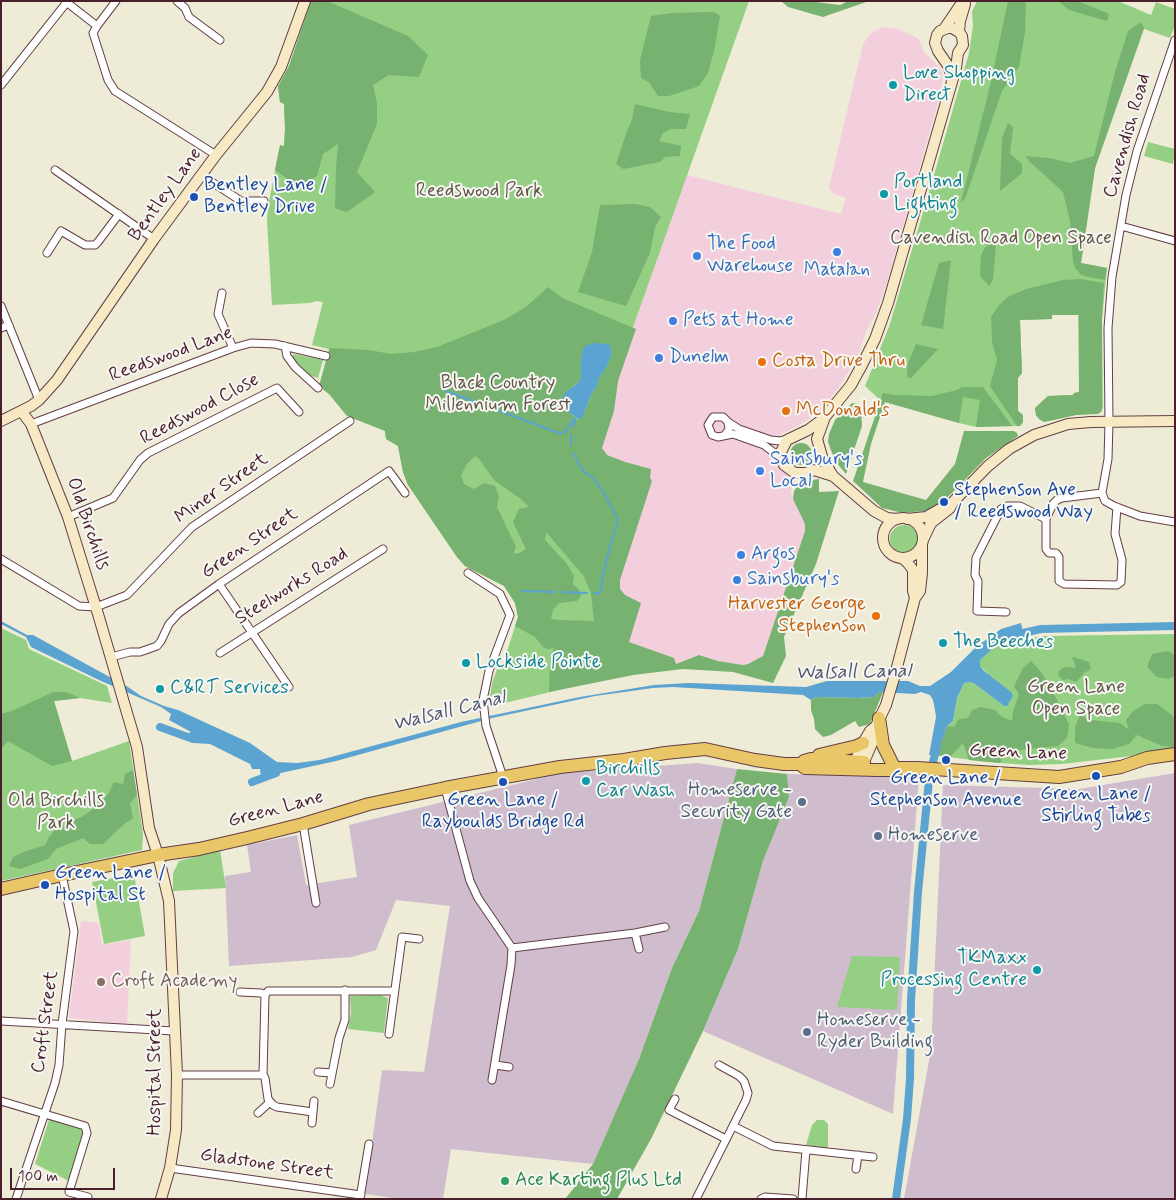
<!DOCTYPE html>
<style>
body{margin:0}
#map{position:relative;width:1176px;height:1200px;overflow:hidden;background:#eeebd6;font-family:Mynerve,sans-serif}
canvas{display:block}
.frame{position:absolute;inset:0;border:2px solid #4a1f2b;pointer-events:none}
.scale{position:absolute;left:10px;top:1168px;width:105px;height:22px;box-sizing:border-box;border:2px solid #4a1f2b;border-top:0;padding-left:6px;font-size:15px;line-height:18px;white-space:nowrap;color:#4a1f2b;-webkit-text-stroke:4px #f6f6f2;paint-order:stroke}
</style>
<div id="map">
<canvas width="1176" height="1200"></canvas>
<div class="frame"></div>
<div class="scale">100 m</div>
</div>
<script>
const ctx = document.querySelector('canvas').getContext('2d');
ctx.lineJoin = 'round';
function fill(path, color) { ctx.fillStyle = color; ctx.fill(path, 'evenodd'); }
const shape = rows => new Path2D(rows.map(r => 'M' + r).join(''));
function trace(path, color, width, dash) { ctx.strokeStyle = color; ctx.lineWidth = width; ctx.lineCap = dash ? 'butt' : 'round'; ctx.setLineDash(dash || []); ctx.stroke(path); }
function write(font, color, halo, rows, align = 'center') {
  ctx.font = font + ' Mynerve,sans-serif'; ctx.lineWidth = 4; ctx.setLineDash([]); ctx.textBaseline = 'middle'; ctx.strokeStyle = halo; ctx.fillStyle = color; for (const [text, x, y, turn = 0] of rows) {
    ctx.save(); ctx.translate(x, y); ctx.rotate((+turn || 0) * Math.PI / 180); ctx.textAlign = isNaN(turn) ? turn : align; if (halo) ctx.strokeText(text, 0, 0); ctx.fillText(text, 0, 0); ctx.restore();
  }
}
fill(shape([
 [883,27,897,29,918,38,925,53,941,69,943,75,940,96,888,279,876,313,866,332,857,358,837,390,824,406,808,420,782,434,773,454,785,473,797,478,792,487,791,493,805,524,805,531,763,656,748,664,743,665,718,661,699,655,676,664,638,665,611,594,588,454,687,175,841,214,846,198,834,194,829,187,863,44,871,33],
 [81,921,99,923,102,945,131,940,127,1024,69,1018]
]), '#f3cfde');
fill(shape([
 [697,763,737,769,699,911,672,968,639,1059,593,1164,451,1149,443,1199,399,1199,365,1194,382,1070,424,1072,450,906,396,900,376,950,352,957,229,966,225,876,251,872,247,845,297,835,306,885,357,877,349,825,561,773],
 [1175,773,1175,1199,904,1199,931,1050,943,785,1079,789],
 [787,774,919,777,893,1114,703,1031,738,949,763,861,789,797]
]), '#cfbdce');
fill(shape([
 [311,1,749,1,588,454,611,594,625,636,633,675,584,684,492,706,490,697,492,683,497,669,501,670,518,617,515,603,504,586,465,566,457,557,408,485,403,472,398,446,386,439,385,431,348,415,329,394,319,386,329,349,312,345,323,302,317,301,309,303,272,305,267,221,268,207,280,145,284,146,285,129,284,104,280,102,278,87,289,66],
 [977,1,1118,1,1151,15,1156,2,1175,9,1175,25,1170,38,1144,29,1095,168,1081,263,1107,268,1102,319,1103,407,1100,413,1076,415,1044,422,1039,419,1036,415,1035,408,1048,396,1073,395,1074,393,1079,392,1078,315,1052,315,1052,319,1020,320,1022,373,1018,378,1018,411,1023,415,1023,422,1020,426,976,427,959,423,885,402,880,400,865,386,889,327,930,189,969,53,973,26,972,12],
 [1148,142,1175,149,1173,164,1144,156],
 [294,354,323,360,318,378,308,375,301,370,294,360,292,357],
 '890 539a14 14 0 1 1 28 0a14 14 0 1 1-28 0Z',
 [1,628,26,640,29,649,107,686,112,703,80,698,54,701,72,761,129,741,143,834,142,850,1,881],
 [1175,634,1175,751,1062,764,1028,765,987,762,934,755,947,726,953,721,957,698,964,683,970,682,975,684,1004,706,987,673,980,666,980,660,985,654,997,646,1042,636],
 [220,850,226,888,173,891,173,873,179,861],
 [134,874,145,936,104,944,92,882],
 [852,956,900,957,897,1010,837,1007],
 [380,995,388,998,384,1033,348,1029,351,1013,350,996],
 [51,1118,82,1127,86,1131,69,1181,35,1164,49,1120],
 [817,1120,824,1120,828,1124,828,1148,806,1145,812,1125]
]), '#94cf83');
fill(shape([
 [311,1,327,1,408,36,428,55,419,77,389,75,373,85,377,103,377,124,357,172,375,192,347,212,335,208,336,168,338,144,323,154,317,176,300,186,289,180,275,170,280,145,284,146,285,129,284,104,280,102,278,86,289,66],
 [781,1,808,1,840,5,848,1,869,1,823,17,788,7],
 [1008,1,1026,1,1025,32,1019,67,1002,91,965,199,961,202,990,86],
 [1058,1,1080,2,1109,14,1107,21,1069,10],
 [714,12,720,16,715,47,708,73,699,86,669,96,658,96,649,82,641,78,640,60,651,16,672,13],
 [1141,22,1144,28,1095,168,1081,263,1107,268,1105,280,1088,277,1081,275,1075,268,1073,262,1070,221,1063,192,1029,161,1026,156,1049,158,1070,163,1094,156,1115,72,1128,31],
 [635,104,669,112,690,114,686,129,671,129,663,133,659,141,681,146,680,156,665,157,660,162,623,169,616,164,627,131,632,120],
 [1008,123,1013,127,1010,154,1022,164,1022,173,1000,191,1002,138],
 [635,204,650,207,661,217,655,227,650,253,626,306,578,292,592,252,600,205],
 [991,242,996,245,993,280,989,286,980,276,981,255,985,248],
 [951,260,943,329,921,325,939,263],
 [1081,279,1104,283,1102,319,1102,411,1098,414,1076,415,1044,422,1039,419,1036,415,1035,408,1048,396,1073,395,1074,393,1079,392,1079,315,1052,315,1052,319,1020,320,1022,373,1018,378,1018,411,1023,415,1023,422,1020,426,1017,426,990,386,997,360,992,342,991,317,998,306,1008,297,1026,289,1063,280],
 [548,287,562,298,636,329,618,381,614,411,602,448,607,455,625,462,651,469,650,478,652,481,620,580,620,589,625,595,641,603,629,642,674,658,676,664,699,655,718,661,743,665,748,664,763,656,805,531,805,524,793,499,794,491,798,485,812,480,819,479,819,492,839,491,816,564,784,637,786,656,773,683,733,672,683,669,633,675,549,692,550,661,554,648,548,649,544,648,535,637,515,626,518,617,515,603,504,586,465,566,457,557,408,485,403,472,398,446,386,439,385,431,347,416,329,394,319,386,330,348,369,350,391,354,414,352,437,347,504,320,526,307],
 [612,353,607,366,598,380,597,386,592,394,584,414,578,420,566,409,572,386,579,382,581,377,581,359],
 [475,456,479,459,495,481,521,499,529,507,519,509,513,522,526,549,520,553,513,554,516,547,497,507,499,496,495,486,484,483,474,489,464,484,461,476,466,465],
 [546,532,583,575,591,593,594,621,558,620,551,619,553,610,559,603,577,601,581,596,579,590,573,584,574,576,567,564,545,540],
 [916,344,938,349,911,378,907,377,907,366],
 [962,387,983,387,1012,426,976,427,980,400,963,397,959,423,885,402,871,444,863,482,926,500,955,464,964,431,1014,431,1017,433,1018,436,986,458,952,493,933,510,903,513,882,508,853,481,883,393,895,395,932,396,957,390],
 [852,403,858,404,861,406,862,426,846,474,835,461,828,442,829,434,835,420],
 '790 454a11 11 0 1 1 22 0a11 11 0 1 1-22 0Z',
 [1168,651,1175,655,1175,676,1168,679,1157,677,1147,667,1152,654],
 [1074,657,1089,662,1091,669,1084,673,1076,682,1068,679,1062,680,1058,674,1060,670,1065,667,1074,668,1076,666,1072,658],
 [1031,661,1042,673,1062,709,1069,725,1067,738,1058,746,1019,750,1005,755,1000,763,969,760,963,743,950,757,934,755,944,736,947,726,954,727,959,719,968,718,972,710,981,707,995,710,1002,717,1012,721,1013,712,1019,694,1014,686,1023,668],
 [53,692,66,692,80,698,54,701,72,761,52,766,8,741,1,749,1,714,14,710],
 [879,692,883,692,870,724,859,727,855,721,831,735,823,737,815,729,814,719,811,710,811,700,816,697,858,698,874,697],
 [1145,704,1157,704,1173,716,1175,719,1175,747,1162,746,1137,735,1129,744,1112,749,1093,748,1075,743,1075,727,1080,715,1091,720,1120,723,1129,730,1126,720,1133,711],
 [737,769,787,774,789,797,763,861,738,949,703,1031,651,1139,617,1199,565,1199,593,1164,639,1059,672,968,699,911],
 [133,770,137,795,130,803,133,818,123,825,103,844,90,844,83,838,56,849,48,859,20,869,9,866,13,857,26,851,45,845,49,837,56,829,83,816,99,805,109,793,114,782,123,784,125,774]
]), '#77b271');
fill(shape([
 [594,343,609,344,612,353,607,366,598,380,597,386,592,393,582,418,580,420,565,409,562,401,563,396,567,391,579,382,581,377,581,359,583,348,587,345],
 [1,621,27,635,33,635,128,687,141,696,164,706,178,710,250,743,277,762,297,763,320,760,461,722,580,697,654,685,689,683,806,687,827,681,908,681,920,686,930,686,951,672,976,647,1001,629,1021,623,1024,636,994,647,980,660,980,666,984,671,1011,692,1013,696,1007,706,1004,706,975,684,970,682,964,683,957,698,953,721,947,726,944,736,934,755,929,755,936,717,935,710,933,700,930,695,921,692,915,694,879,692,874,697,858,698,816,697,811,700,803,695,673,687,653,688,595,696,492,718,336,761,267,776,252,782,261,778,260,769,252,769,250,764,210,744,193,743,186,740,183,738,184,735,191,732,169,720,171,714,161,707,101,681,31,647,26,637,1,624]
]), '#5ba4d2');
trace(shape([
 [446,391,556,432,561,433,566,431,575,418],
 [573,427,575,420],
 [571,445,571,435],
 [573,453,583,471,593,478,602,490,618,519,603,573,601,589,599,593,594,593],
 [522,591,555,592],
 [562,592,587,593]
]), '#5ba4d2', 2);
trace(shape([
 [1014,635,1041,629,1175,626],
 [160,727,193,739],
 [252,782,276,773],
 [896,1199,907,1119,910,1079,911,1000,918,892,929,780,937,745]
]), '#5ba4d2', 8);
const street = shape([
 [65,1,97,26,93,33,108,80,115,91,216,155],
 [177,1,185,8,189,17,220,40],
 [97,26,116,1],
 [1175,40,1137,151,1126,195,1112,277,1108,328,1109,422,1108,459,1102,493,1105,501,1114,506,1140,516,1175,522],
 [1,85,67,2],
 [55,170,154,239],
 [201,175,241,201,264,201],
 [1121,226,1175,241],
 [47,253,61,231,85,245,95,245,98,242,119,214],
 [222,293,218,314,233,348],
 [1,306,39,400],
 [1,328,9,325],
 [285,346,287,356,295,367,318,388],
 [728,422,739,429,771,440,780,441,789,439],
 [31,424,233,348,251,343,275,344,326,356],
 [725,435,729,429,728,422,723,417,713,417,708,425,712,435,718,437,733,434,764,445,781,458],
 [1102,493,1062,498,1057,500,1053,504,1046,519,1046,549,1049,553,1056,553,1059,557,1059,581,1064,584,1117,585,1121,582,1122,560,1115,534,1117,507],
 [68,517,113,498,140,460,148,453,277,388,299,412],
 [1,559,79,606,96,607,127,595,192,527,350,421],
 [468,573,500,594,510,615,489,671,483,700,486,726,503,777],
 [219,584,289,687],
 [1006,612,977,611,978,581,975,575,976,558,1001,509,1007,506,1020,506,1046,519],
 [220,653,383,549],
 [111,657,130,652,140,652,157,646,161,641,169,624,179,613,219,584,389,471,405,493],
 [445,788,470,881,478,898,512,948,511,965,492,1080],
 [303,824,316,903],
 [635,933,639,949],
 [512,948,635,933,665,927],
 [240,992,261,993,265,995,268,991,394,991],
 [1,1021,174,1031],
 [389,1034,402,937,419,939],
 [495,1065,509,1067],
 [318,1072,332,1073],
 [177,1075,263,1075,265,1078,268,1099,273,1105,277,1107,313,1112],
 [263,1075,265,995],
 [330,1084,339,1038,345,1020,345,990],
 [675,1099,669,1110,726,1139],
 [1,1101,85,1126,87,1133,69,1192,88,1197],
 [258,1113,270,1102],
 [312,1123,314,1101],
 [733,1126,773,1146,873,1157],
 [170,1168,361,1195],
 [856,1169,858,1155],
 [360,1198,369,1144],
 [16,1199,55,1083,59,1065,62,1024,74,931,62,875],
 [696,1199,746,1100,748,1093,744,1081,739,1076,719,1065],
 [761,1199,765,1197,793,1199],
 [802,1199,806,1150]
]);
const secondary = shape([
 [944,29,963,1],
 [959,32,960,21,965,4],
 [22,412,31,424,68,517,98,614,137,747,149,828,158,855,169,901,177,1075,176,1130,170,1168,161,1199],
 [823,419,808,430,787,440,781,452,782,459,784,465,795,473,806,473,814,470,833,476],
 [1,421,31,406,39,400,57,380,154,239,216,155,267,92,281,67,305,1],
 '883 538a20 20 0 1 1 40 0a20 20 0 1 1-40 0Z',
 [898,519,887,518,874,511,833,476,823,460,817,439,825,417,851,385,862,365,875,339,888,303,956,68,958,53,963,45,962,36,959,32,952,28,948,28,940,31,937,35,935,43,938,51,949,67,952,81],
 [907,519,926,517,940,509],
 [923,540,931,523,950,508,953,502,988,466,1009,449,1034,435,1068,424,1091,422,1175,421],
 [902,558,907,562,913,570,913,591,915,598],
 [855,766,855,762,863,743,870,731,876,726],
 [864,768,864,762,876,734,876,726,886,705,896,671,915,598,920,591,922,573,922,544]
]);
const highway = shape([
 [879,718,883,745,893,765],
 [819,755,857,746,863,743],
 [804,761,811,759,864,762],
 [1,889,62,875,158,855,199,849,247,838,303,824,369,804,445,788,560,767,624,760,665,753,705,749,755,760,784,764,800,764,805,768,877,770,895,770,899,768,917,768,1059,777,1121,767,1147,758,1175,754]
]);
trace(street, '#633e45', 9);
trace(secondary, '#633e45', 12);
trace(highway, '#633e45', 14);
trace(street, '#fff', 7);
trace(secondary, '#f6e9c3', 10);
trace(highway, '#e9c769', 12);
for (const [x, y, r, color] of [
 [893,85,5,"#0f9aa8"],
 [884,194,5,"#0f9aa8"],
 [194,197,5,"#1a4fb4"],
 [837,252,5,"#3f7fe0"],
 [697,256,5,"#3f7fe0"],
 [673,321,5,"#3f7fe0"],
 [659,358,5,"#3f7fe0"],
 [762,362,5,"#e8710a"],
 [786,411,5,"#e8710a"],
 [760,471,5,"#3f7fe0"],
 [944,502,5,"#1a4fb4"],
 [741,555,5,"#3f7fe0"],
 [737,580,5,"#3f7fe0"],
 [876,616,5,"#e8710a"],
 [943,643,5,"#0f9aa8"],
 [466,663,5,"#0f9aa8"],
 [160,689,5,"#0f9aa8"],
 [946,760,5,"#1a4fb4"],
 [1096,776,5,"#1a4fb4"],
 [586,781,5,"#0f9aa8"],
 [503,782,5,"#1a4fb4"],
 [802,802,5,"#5c6f8a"],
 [878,836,5,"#5c6f8a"],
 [45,885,5,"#1a4fb4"],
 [1037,970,5,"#0f9aa8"],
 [101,982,5,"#8d6e63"],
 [807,1032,5,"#5c6f8a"],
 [505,1181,5,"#2e9e5b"]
]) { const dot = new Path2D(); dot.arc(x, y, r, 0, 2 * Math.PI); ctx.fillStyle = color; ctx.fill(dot); trace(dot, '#f6f6f2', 2); }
write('19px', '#0d838f', '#f6f6f2', [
 ["Love Shopping",903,74],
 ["Direct",903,96],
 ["Portland",894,183],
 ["Lighting",894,205],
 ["The Beeches",953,643],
 ["Lockside Pointe",476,663],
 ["C&RT Services",170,689],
 ["Birchills",596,770],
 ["Car Wash",596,792],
 ["TKMaxx",1027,959,"right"],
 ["Processing Centre",1027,981,"right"]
], 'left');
write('19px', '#4a1f2b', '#f6f6f2', [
 ["Cavendish Road",1128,136,-74],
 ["Bentley Lane",166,195,-54],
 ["Reedswood Lane",171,355,-20],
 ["Reedswood Close",200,410,-28],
 ["Miner Street",222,489,-35],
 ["Old Birchills",87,524,71],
 ["Green Street",250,544,-34],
 ["Steelworks Road",292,587,-32],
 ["Green Lane",1018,753,2],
 ["Green Lane",276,810,-15],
 ["Croft Street",46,1022,-82],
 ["Hospital Street",156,1072,-90],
 ["Gladstone Street",267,1165,8]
]);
write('19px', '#164399', '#f6f6f2', [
 ["Bentley Lane /",204,186],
 ["Bentley Drive",204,208],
 ["Stephenson Ave",954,491],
 ["/ Reedswood Way",954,513],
 ["Green Lane /",946,779,"center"],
 ["Stephenson Avenue",946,801,"center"],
 ["Green Lane /",1096,795,"center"],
 ["Stirling Tubes",1096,817,"center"],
 ["Green Lane /",503,801,"center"],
 ["Rayboulds Bridge Rd",503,823,"center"],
 ["Green Lane /",55,874],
 ["Hospital St",55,896]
], 'left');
write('19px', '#605445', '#f6f6f2', [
 ["Reedswood Park",479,192],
 ["Cavendish Road Open Space",1001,239],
 ["Black Country",498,384],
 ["Millennium Forest",498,406],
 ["Green Lane",1076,688],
 ["Open Space",1076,710],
 ["Old Birchills",56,802],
 ["Park",56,824]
]);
write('19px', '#366cbe', '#f6f6f2', [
 ["The Food",707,245],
 ["Warehouse",707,267],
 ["Matalan",837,271,"center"],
 ["Pets at Home",683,321],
 ["Dunelm",669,358],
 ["Sainsbury's",770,460],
 ["Local",770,482],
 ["Argos",751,555],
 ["Sainsbury's",747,580]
], 'left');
write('19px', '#c56008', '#f6f6f2', [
 ["Costa Drive Thru",772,362],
 ["McDonald's",796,411],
 ["Harvester George",866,605,"right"],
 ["Stephenson",866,627,"right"]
], 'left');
write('19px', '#4e5e75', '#f6f6f2', [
 ["Homeserve -",792,791,"right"],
 ["Security Gate",792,813,"right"],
 ["Homeserve",888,836],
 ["Homeserve -",817,1021],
 ["Ryder Building",817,1043]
], 'left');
write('19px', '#785e54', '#f6f6f2', [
 ["Croft Academy",111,982]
], 'left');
write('19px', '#27864d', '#f6f6f2', [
 ["Ace Karting Plus Ltd",515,1181]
], 'left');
write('italic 20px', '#51546e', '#f6f6f2', [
 ["Walsall Canal",853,673,-1],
 ["Walsall Canal",449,712,-14]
]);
</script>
